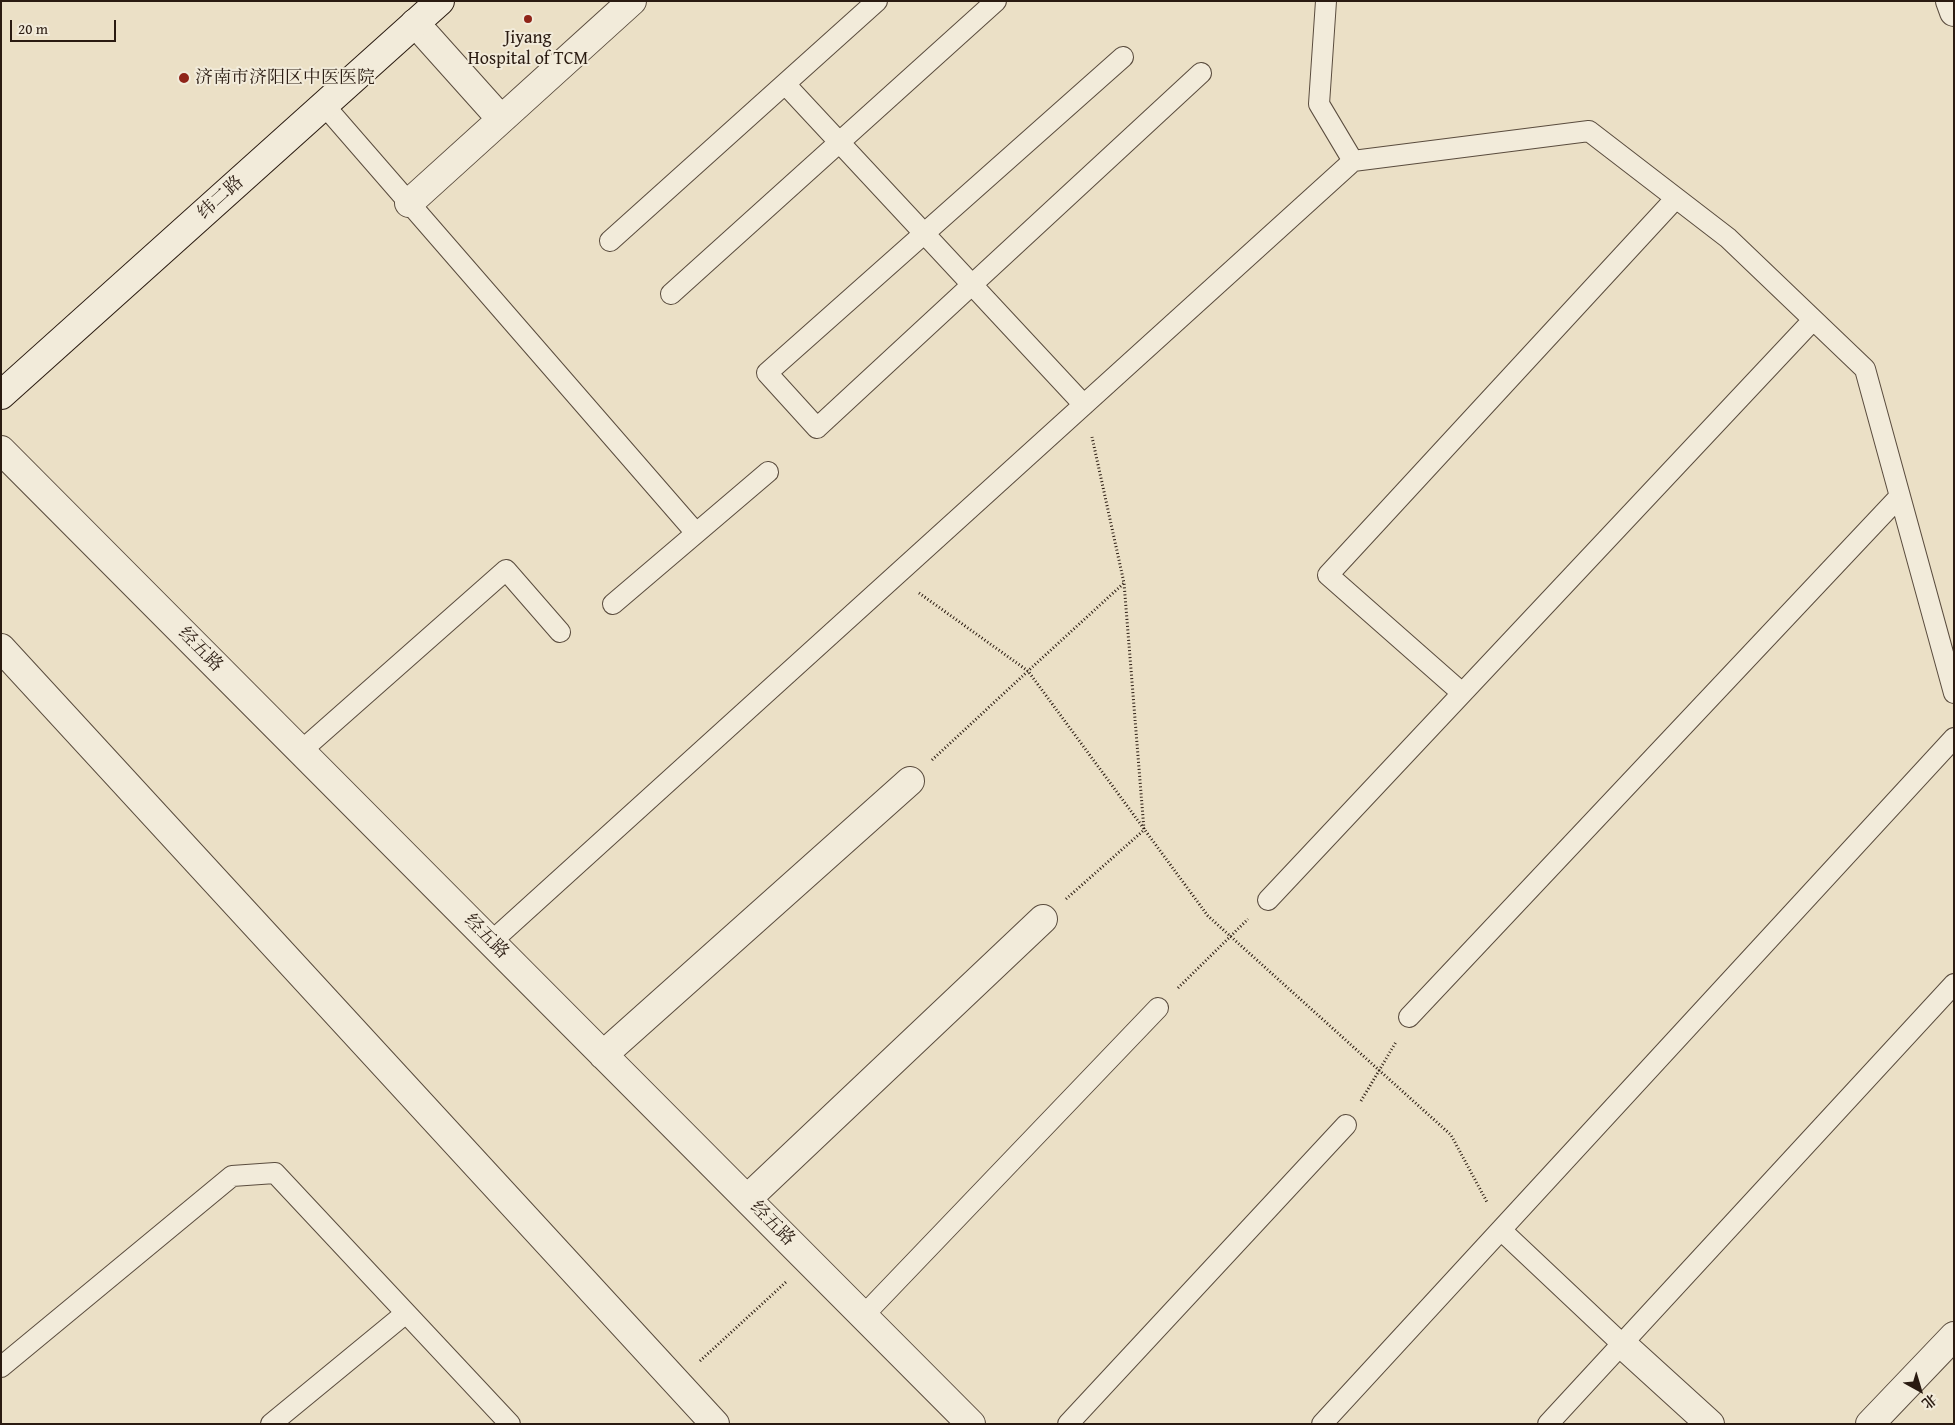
<!DOCTYPE html>
<meta charset="utf-8">
<style>
body{margin:0}
#map{position:relative;width:1955px;height:1425px;overflow:hidden;background:#ebe0c6;font-family:"Gentium Book Plus","Noto Serif SC",serif}
canvas{display:block}
.frame{position:absolute;inset:0;border:2px solid #2a1b11;pointer-events:none}
.north{position:absolute;left:1895px;top:1365px;width:50px;height:50px;-webkit-text-stroke:4px #f2ebda;paint-order:stroke;rotate:141deg;font-size:14px;font-weight:700;line-height:20px;text-align:center;color:#2a1b11}
.north::after{content:'';display:block;margin:auto;width:18px;height:22px;background:#2a1b11;clip-path:polygon(50% 0,100% 100%,50% 72%,0 100%)}
.scale{position:absolute;left:10px;top:20px;width:106px;height:22px;box-sizing:border-box;border:2px solid #2a1b11;border-top:0;padding-left:6px;font-size:15px;line-height:18px;white-space:nowrap;color:#2a1b11;-webkit-text-stroke:4px #f2ebda;paint-order:stroke}
</style>
<div id="map">
<canvas width="1955" height="1425"></canvas>
<div class="frame"></div>
<div class="north">北</div>
<div class="scale">20 m</div>
</div>
<script>
const ctx = document.querySelector('canvas').getContext('2d');
ctx.lineJoin = 'round';
const shape = rows => new Path2D(rows.map(r => 'M' + r).join(''));
function trace(path, color, width, dash) { ctx.strokeStyle = color; ctx.lineWidth = width; ctx.lineCap = dash ? 'butt' : 'round'; ctx.setLineDash(dash || []); ctx.stroke(path); }
function write(font, color, halo, rows, align = 'center') {
  ctx.font = font + ' "Gentium Book Plus","Noto Serif SC",serif'; ctx.lineWidth = 4; ctx.setLineDash([]); ctx.textBaseline = 'middle'; ctx.strokeStyle = halo; ctx.fillStyle = color; for (const [text, x, y, turn = 0] of rows) {
    ctx.save(); ctx.translate(x, y); ctx.rotate((+turn || 0) * Math.PI / 180); ctx.textAlign = isNaN(turn) ? turn : align; if (halo) ctx.strokeText(text, 0, 0); ctx.fillText(text, 0, 0); ctx.restore();
  }
}
const service = shape([
 [1326,1,1319,104,1353,161,1589,131,1728,238,1865,369,1954,693],
 [1123,57,767,373,817,428,1201,73],
 [786,85,1084,405],
 [324,105,696,533],
 [610,241,877,1],
 [671,294,996,1],
 [613,604,768,472],
 [1462,693,1328,575,1676,198],
 [301,751,506,570,560,632],
 [1268,900,1813,320],
 [491,942,1353,161],
 [1409,1017,1900,496],
 [1501,1230,1622,1344],
 [863,1316,1158,1008],
 [1,1367,232,1176,275,1173,510,1424],
 [271,1424,406,1313],
 [1068,1424,1346,1125],
 [1322,1424,1954,738],
 [1548,1424,1954,984]
]);
const pedestrian = shape([
 [1,648,715,1424]
]);
const minor = shape([
 [1950,1,1954,12],
 [415,23,501,119],
 [409,203,632,1],
 [1,450,971,1424],
 [603,1055,910,781],
 [747,1199,1043,919],
 [1622,1344,1710,1424]
]);
const tertiary = shape([
 [1870,1424,1954,1336]
]);
const secondary = shape([
 [1,395,440,1]
]);
trace(service, '#5a4c3e', 22);
trace(pedestrian, '#5a4c3e', 30);
trace(minor, '#5a4c3e', 30);
trace(tertiary, '#5a4c3e', 30);
trace(secondary, '#2a1b11', 30);
trace(shape([
 [919,593,1028,671,1124,583,1092,437],
 [932,760,1028,671,1208,916,1451,1135,1487,1202],
 [1066,899,1144,830,1124,583],
 [1178,988,1248,919],
 [1361,1101,1396,1042],
 [700,1361,786,1282]
]), '#2a1b11', 3, [1, 2.5]);
trace(service, '#f2ebda', 20);
trace(pedestrian, '#f2ebda', 28);
trace(minor, '#f2ebda', 28);
trace(tertiary, '#f2ebda', 28);
trace(secondary, '#f2ebda', 28);
for (const [x, y, r, color] of [
 [528,19,5,"#8f2418"],
 [184,78,6,"#8f2418"]
]) { const dot = new Path2D(); dot.arc(x, y, r, 0, 2 * Math.PI); ctx.fillStyle = color; ctx.fill(dot); trace(dot, '#f2ebda', 2); }
write('18px', '#2a1b11', '#f2ebda', [
 ["Jiyang",528,38],
 ["Hospital of TCM",528,59],
 ["济南市济阳区中医医院",195,78,"left"]
]);
write('18px', '#2a1b11', '#f2ebda', [
 ["纬二路",221,198,-42],
 ["经五路",200,650,45],
 ["经五路",486,937,45],
 ["经五路",772,1224,45]
]);
</script>
